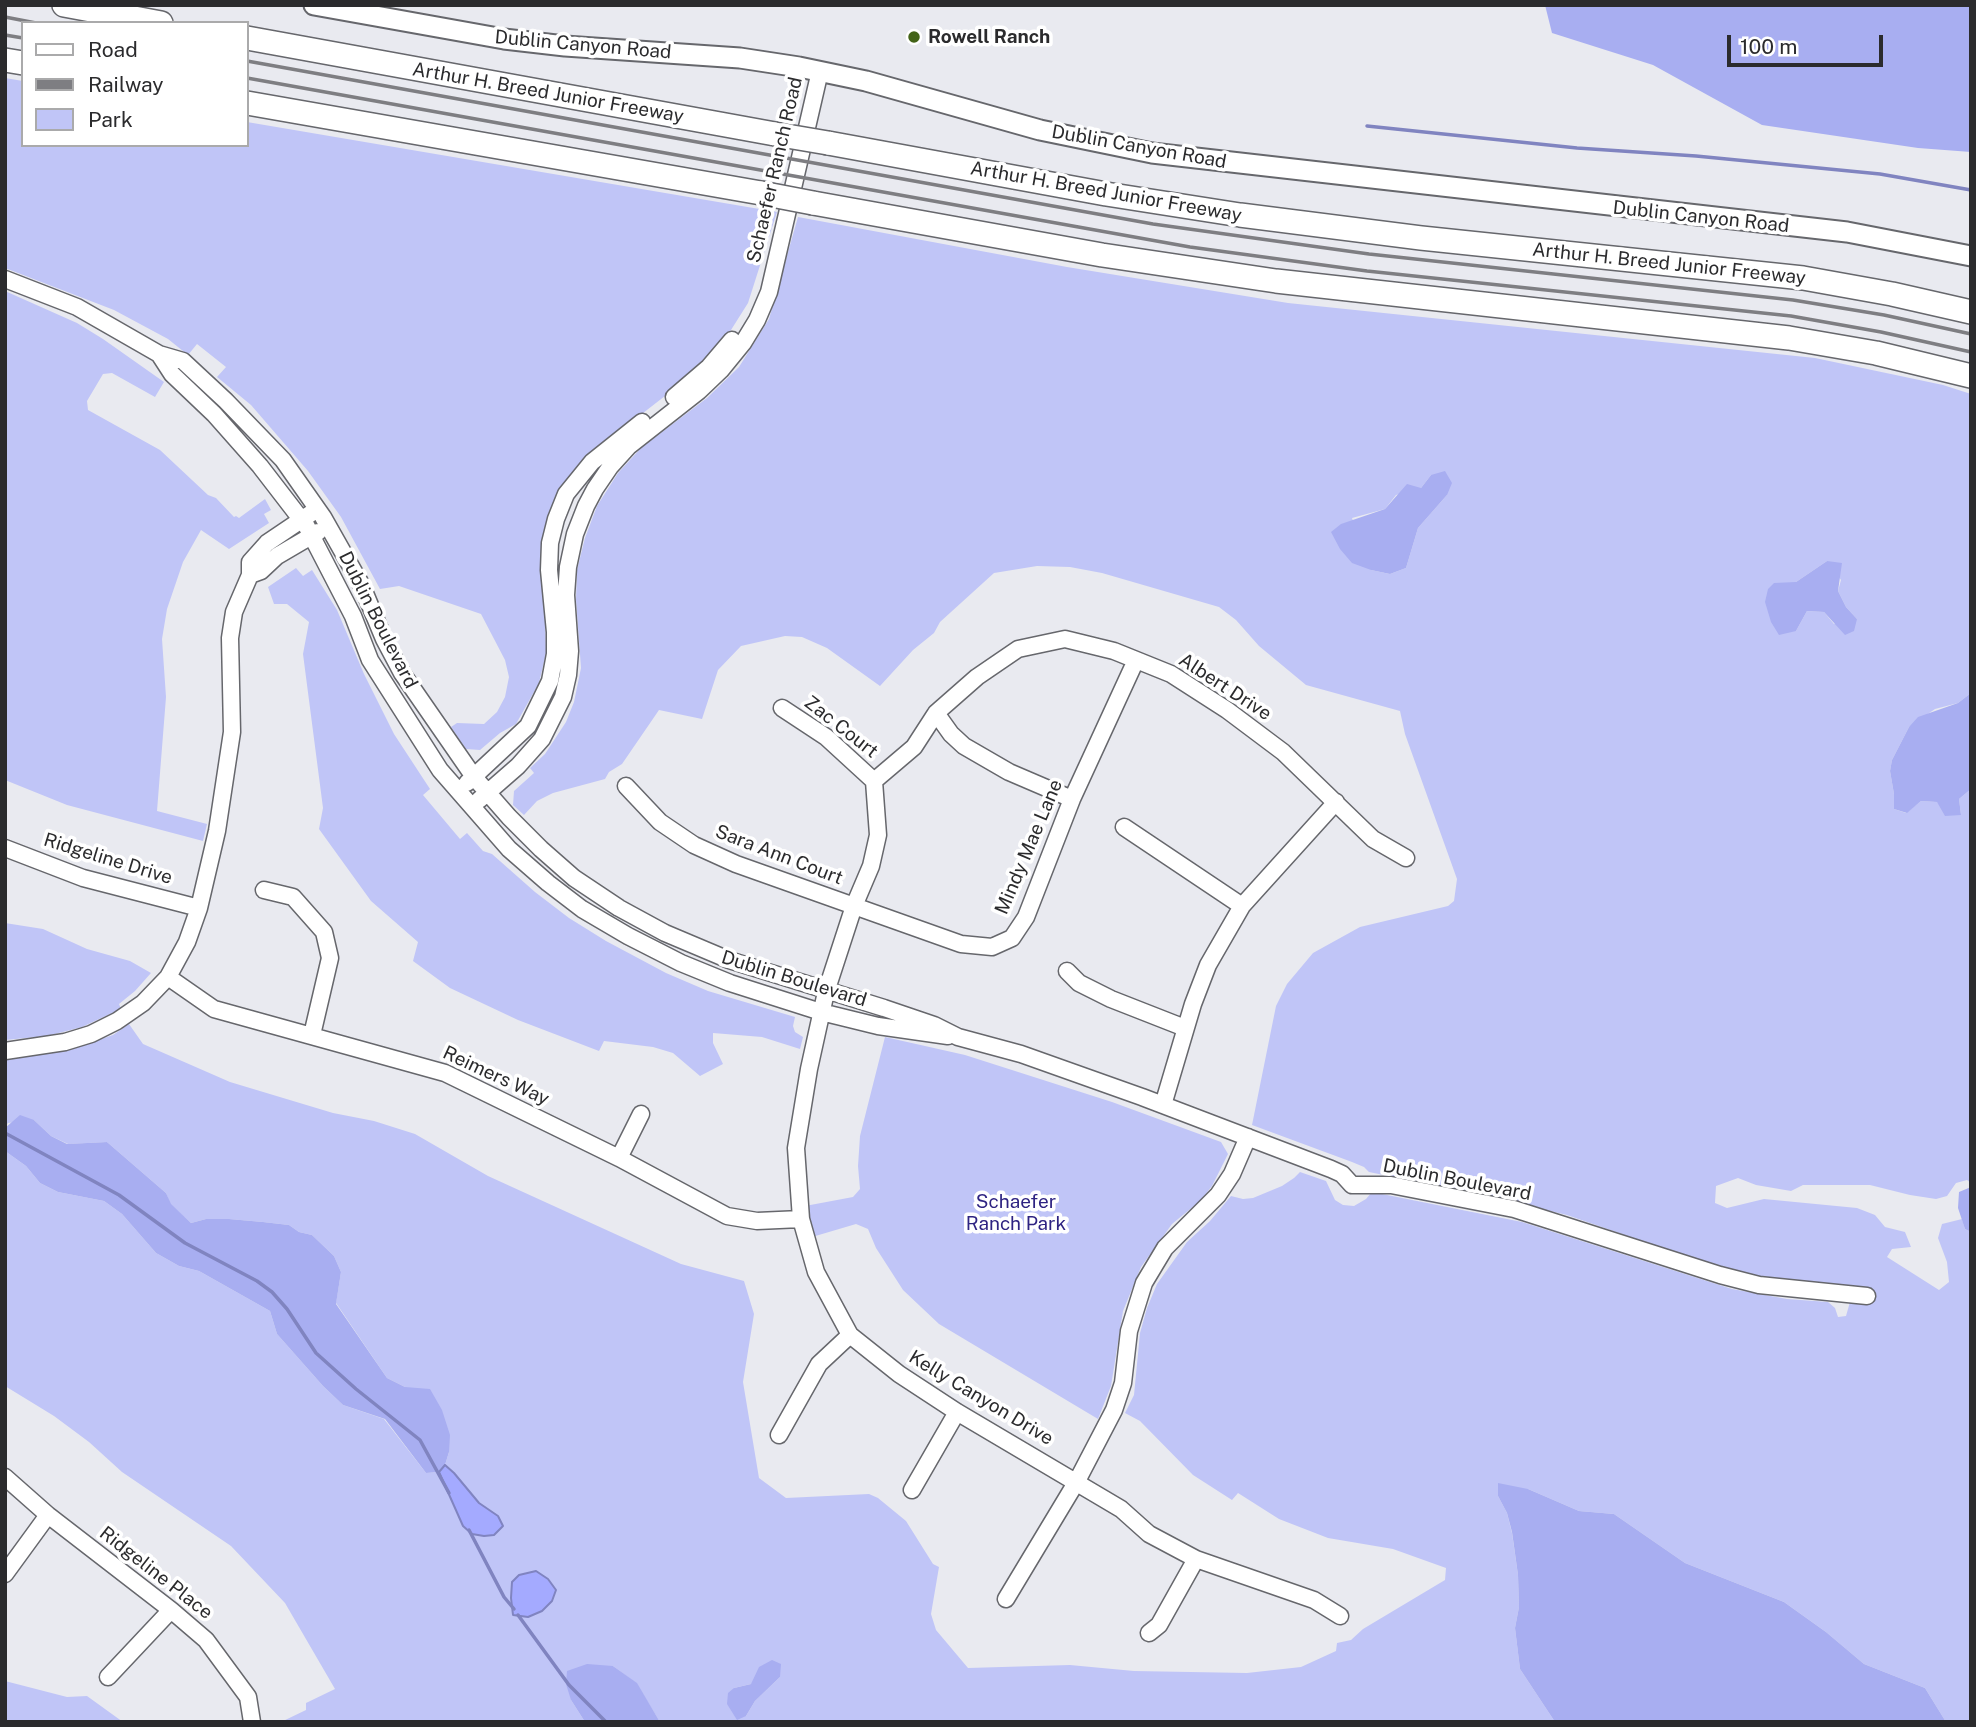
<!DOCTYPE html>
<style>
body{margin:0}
#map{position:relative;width:1976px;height:1727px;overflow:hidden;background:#e9eaf0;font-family:"Public Sans",sans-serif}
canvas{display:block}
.frame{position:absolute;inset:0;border:7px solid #2b2b2d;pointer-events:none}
.legend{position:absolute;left:21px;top:21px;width:228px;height:126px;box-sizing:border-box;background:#fff;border:2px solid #aaaaab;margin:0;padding:9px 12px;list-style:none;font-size:21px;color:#2b2b2d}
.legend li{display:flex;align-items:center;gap:14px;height:35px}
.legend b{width:35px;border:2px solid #aaaaab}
.scale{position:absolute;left:1727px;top:35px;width:156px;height:32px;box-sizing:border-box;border:4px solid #2b2b2d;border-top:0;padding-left:9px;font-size:21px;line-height:24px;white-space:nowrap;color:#2b2b2d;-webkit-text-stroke:5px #fff;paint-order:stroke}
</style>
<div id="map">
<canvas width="1976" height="1727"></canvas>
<div class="frame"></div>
<ul class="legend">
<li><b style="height:9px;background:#fff"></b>Road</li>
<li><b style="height:9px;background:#7e7e82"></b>Railway</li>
<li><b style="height:19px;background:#c0c5f7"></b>Park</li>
</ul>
<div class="scale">100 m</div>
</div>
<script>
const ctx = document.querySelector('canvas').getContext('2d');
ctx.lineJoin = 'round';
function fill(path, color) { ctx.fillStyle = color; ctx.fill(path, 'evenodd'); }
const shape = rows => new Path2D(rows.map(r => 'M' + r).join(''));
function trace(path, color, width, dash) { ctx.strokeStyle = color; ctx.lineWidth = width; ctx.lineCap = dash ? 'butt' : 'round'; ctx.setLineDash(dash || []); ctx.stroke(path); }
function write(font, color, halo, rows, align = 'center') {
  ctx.font = font + ' "Public Sans",sans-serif'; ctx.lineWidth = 7; ctx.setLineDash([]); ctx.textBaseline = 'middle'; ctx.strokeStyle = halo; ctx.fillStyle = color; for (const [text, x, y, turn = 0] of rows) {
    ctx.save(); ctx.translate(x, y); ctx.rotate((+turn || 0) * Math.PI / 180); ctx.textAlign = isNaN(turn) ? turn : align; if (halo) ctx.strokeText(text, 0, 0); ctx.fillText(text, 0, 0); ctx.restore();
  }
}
fill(shape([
 [5,78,23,81,23,145,247,145,247,122,777,212,748,303,731,330,713,353,683,382,589,455,566,481,550,513,542,544,541,577,545,614,546,653,539,683,516,724,500,733,480,750,466,749,451,727,457,723,484,724,497,712,505,697,509,677,505,660,481,614,399,586,380,589,341,517,308,471,251,405,217,377,226,367,197,344,188,355,168,339,114,310,5,268],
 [798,217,1067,267,1288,303,1815,358,1943,385,1971,394,1971,693,1958,703,1935,709,1909,727,1892,760,1890,771,1894,794,1894,809,1906,813,1921,801,1937,802,1961,815,1959,799,1971,789,1971,1183,1967,1180,1956,1183,1947,1196,1936,1199,1910,1195,1870,1185,1803,1185,1791,1191,1756,1185,1738,1178,1716,1186,1715,1203,1727,1208,1764,1199,1857,1208,1875,1215,1885,1227,1905,1232,1911,1247,1892,1249,1887,1257,1939,1290,1949,1282,1947,1262,1938,1238,1942,1224,1962,1219,1965,1229,1971,1232,1971,1722,1946,1722,1925,1688,1864,1664,1826,1632,1784,1602,1685,1563,1614,1514,1579,1511,1528,1489,1498,1496,1507,1513,1512,1533,1518,1575,1519,1607,1515,1628,1520,1669,1555,1722,660,1722,636,1683,613,1666,571,1700,585,1722,281,1722,306,1710,306,1703,335,1689,285,1603,231,1546,122,1472,89,1442,54,1416,5,1386,5,1151,26,1166,40,1183,58,1192,104,1201,122,1214,156,1253,179,1266,199,1271,270,1311,277,1334,323,1386,343,1405,384,1419,426,1473,439,1472,457,1514,498,1516,479,1503,454,1473,445,1465,449,1452,405,1387,387,1378,336,1303,341,1272,334,1256,312,1235,299,1232,289,1225,263,1222,229,1219,206,1219,191,1223,170,1204,166,1193,107,1142,68,1144,51,1136,34,1120,8,1123,5,1128,5,1059,66,1051,113,1035,129,1024,143,1044,230,1082,333,1113,374,1121,415,1134,488,1176,681,1264,744,1281,754,1314,743,1382,759,1478,786,1498,869,1494,878,1498,906,1521,933,1564,939,1567,931,1614,936,1630,968,1668,1070,1665,1134,1671,1247,1673,1301,1667,1336,1651,1337,1643,1351,1640,1363,1629,1445,1580,1446,1568,1393,1549,1328,1538,1279,1519,1238,1493,1232,1500,1193,1475,1140,1421,1125,1413,1134,1395,1140,1333,1147,1308,1157,1284,1187,1242,1210,1221,1231,1196,1243,1199,1253,1198,1282,1186,1294,1178,1300,1172,1326,1181,1335,1200,1343,1205,1354,1206,1366,1199,1372,1192,1522,1222,1732,1289,1787,1299,1828,1302,1835,1308,1838,1317,1846,1316,1850,1302,1774,1279,1729,1271,1567,1215,1505,1200,1369,1172,1364,1167,1352,1162,1252,1125,1276,1006,1287,984,1313,953,1360,927,1448,906,1454,901,1457,879,1405,734,1400,711,1306,685,1259,646,1236,620,1219,607,1102,573,1070,567,1037,566,994,573,940,622,934,633,913,650,880,686,827,648,802,637,785,636,741,646,718,670,702,719,659,710,622,764,609,772,605,779,553,793,537,801,524,815,513,805,514,791,534,773,530,768,545,754,566,722,574,702,581,668,576,600,577,570,585,538,597,506,618,473,641,448,707,398,739,367,769,319],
 [1431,475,1447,495,1418,528,1406,568,1390,574,1371,570,1352,518,1385,509,1396,495,1421,488],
 [1827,561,1841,580,1838,591,1846,607,1857,619,1834,624,1824,612,1807,611,1796,631,1796,582],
 [780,1677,755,1701,746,1716,734,1688],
 [5,291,77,323,103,339,164,382,155,397,112,373,103,374,87,401,88,410,160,450,208,495,216,498,234,517,236,516,239,518,265,499,271,510,264,514,269,523,229,549,201,530,183,562,167,609,162,639,166,697,157,811,207,824,203,841,67,805,5,780],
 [296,568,303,576,312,570,337,610,364,674,394,734,430,789,423,795,460,839,467,833,483,851,492,854,535,892,569,918,606,941,666,973,708,991,795,1017,793,1026,795,1032,803,1037,800,1049,762,1037,713,1033,713,1043,723,1064,700,1076,673,1053,653,1047,604,1041,599,1051,518,1020,450,988,413,961,418,942,371,901,319,829,323,808,303,654,309,622,287,604,274,604,268,587],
 [5,923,43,929,87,949,130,961,151,973,135,991,119,1004,121,1009,110,1014,82,1027,47,1036,5,1040],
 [885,1037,965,1055,1112,1102,1221,1142,1228,1154,1212,1186,1200,1201,1172,1224,1141,1267,1123,1311,1111,1386,1098,1419,939,1324,903,1290,876,1248,868,1229,856,1224,812,1237,805,1206,853,1197,860,1189,858,1166,860,1136],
 [5,1681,67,1697,87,1696,123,1722,5,1722]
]), '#c0c5f7');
fill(shape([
 [1545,5,1971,5,1971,152,1918,148,1762,125,1653,65,1552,33],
 [1445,471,1452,483,1447,495,1418,528,1406,568,1390,574,1371,570,1352,563,1340,549,1331,532,1341,524,1385,509,1407,484,1421,488,1431,475],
 [1827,561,1842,563,1838,591,1846,607,1857,619,1854,631,1845,635,1824,612,1807,611,1796,631,1779,635,1771,622,1765,602,1768,589,1774,583,1796,582],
 [1971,693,1971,789,1959,799,1961,815,1945,816,1937,802,1921,801,1907,813,1894,809,1894,794,1890,771,1892,760,1909,727,1918,717,1958,703],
 [20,1115,34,1120,51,1136,67,1144,107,1142,166,1193,171,1204,191,1223,206,1219,229,1219,263,1222,289,1225,299,1232,312,1235,334,1256,341,1272,336,1304,387,1378,405,1387,430,1389,442,1410,450,1435,449,1452,445,1465,439,1472,426,1473,385,1419,343,1405,323,1386,277,1334,270,1311,199,1271,179,1266,156,1253,122,1214,104,1201,58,1192,40,1183,26,1166,5,1151,5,1128],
 [1971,1187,1971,1232,1965,1229,1958,1208,1959,1192],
 [1498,1483,1528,1489,1579,1511,1614,1514,1685,1563,1784,1602,1826,1632,1864,1664,1925,1688,1946,1722,1555,1722,1520,1669,1515,1628,1519,1607,1518,1575,1512,1532,1507,1513,1498,1496],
 [772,1660,781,1664,780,1677,755,1701,746,1716,737,1720,727,1704,728,1693,734,1688,751,1684,759,1667],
 [587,1664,613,1666,637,1683,660,1722,585,1722,571,1700,566,1684,567,1671]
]), '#a8aef1');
const water = shape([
 [445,1465,454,1473,479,1503,498,1516,503,1526,494,1535,484,1536,472,1534,463,1526,439,1472,445,1465],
 [536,1571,548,1579,556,1590,552,1601,542,1611,528,1617,513,1615,511,1598,512,1582,519,1575,536,1571]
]);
fill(water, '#a4aaff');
trace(water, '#8084c0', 2);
trace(shape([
 [1367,126,1577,148,1696,156,1880,174,1971,190],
 [5,1133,119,1195,185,1243,257,1281,272,1292,287,1309,316,1353,356,1389,420,1440,449,1493],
 [469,1530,504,1597,514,1609],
 [518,1615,569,1685,606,1722]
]), '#8084c0', 3.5);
const minor = shape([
 [5,279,77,307,159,354,183,361,226,401,283,460,323,517,362,586,384,639,402,673,474,777,509,817,541,849,574,878,619,908,665,933,729,960,884,1008,934,1025,958,1037,1021,1054,1142,1097,1331,1169,1342,1174,1352,1185,1391,1185,1514,1209,1720,1275,1759,1285,1867,1296],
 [159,354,172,374,214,414,260,466,307,527,353,616,370,660,440,770,509,849,548,883,582,909,628,936,681,963,730,983,821,1012,878,1026,948,1036],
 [674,397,709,367,732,340],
 [250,575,261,571,277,556,318,532],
 [782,708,826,737,874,781],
 [936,713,951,734,964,746,1009,772,1072,799],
 [874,781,878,835,871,866,854,906,826,992,809,1069,796,1148,801,1219,816,1272,850,1335,899,1374,957,1412,1121,1509,1149,1534,1196,1559,1314,1600,1340,1616],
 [874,781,914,747,936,713,977,677,1018,649,1065,639,1114,651,1171,674,1227,710,1283,752,1373,839,1406,858],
 [467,783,528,726,550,681,555,654,555,632,549,570,550,543,556,519,566,494,592,462,642,422],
 [626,786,660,822,694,845,736,864,961,944,992,947,1012,938,1026,917,1072,799,1136,660],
 [479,800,518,766,542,739,563,697,568,675,570,651,566,595,568,567,575,534,586,506,595,489,610,467,629,446,699,391,721,370,743,343,757,320,769,292,820,71],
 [1124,827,1242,906],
 [5,848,83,878,199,908],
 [264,890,293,897,324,932,330,958,312,1035],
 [1067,971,1079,983,1111,999,1185,1028],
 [168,977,214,1009,445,1073,619,1158,727,1216,757,1221,801,1219],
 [5,1051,65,1042,91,1034,117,1021,143,1003,168,977,187,942,199,908,217,831,232,732,230,638,234,612,250,575,250,562,267,543,310,514],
 [1163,1105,1193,1004,1208,965,1242,906,1336,802],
 [619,1158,641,1114],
 [779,1435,819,1364,850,1335],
 [5,1477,48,1515,171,1610,206,1640,248,1697,252,1722],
 [912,1490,957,1412],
 [5,1574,48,1515],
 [1006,1599,1077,1481,1114,1410,1123,1383,1129,1331,1144,1283,1165,1248,1218,1195,1232,1174,1248,1137],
 [1149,1633,1159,1625,1196,1559],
 [108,1677,171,1610]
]);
const major = shape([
 [314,5,504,39,565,46,740,58,799,67,866,81,1040,130,1152,153,1847,232,1971,256]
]);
const highway = shape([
 [64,5,161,23],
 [247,38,775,134],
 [5,60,23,63],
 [247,103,761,193],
 [828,143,1106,194,1240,215,1421,238,1803,278,1892,294,1971,312],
 [813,203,1102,255,1276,281,1789,338,1876,353,1971,376]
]);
trace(minor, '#66676c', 19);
trace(major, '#66676c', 23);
trace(highway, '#66676c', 26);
trace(minor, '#fff', 16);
trace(major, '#fff', 19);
trace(highway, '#fff', 23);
trace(shape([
 [5,17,36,23],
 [5,35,23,38],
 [247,61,1153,224,1369,254,1793,300,1884,315,1971,334],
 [247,78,1190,247,1367,271,1791,316,1881,332,1971,352]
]), '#7e7e82', 3.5);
const highwayBridge = shape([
 [775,134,828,143],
 [761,193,813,203]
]);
trace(highwayBridge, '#66676c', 26, []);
trace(highwayBridge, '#fff', 23);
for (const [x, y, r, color] of [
 [914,37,7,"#436318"]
]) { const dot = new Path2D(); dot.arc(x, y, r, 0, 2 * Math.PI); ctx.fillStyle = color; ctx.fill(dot); trace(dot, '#fff', 2.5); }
write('bold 19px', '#2b2b2d', '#fff', [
 ["Rowell Ranch",928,37]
], 'left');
write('19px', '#2b2b2d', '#fff', [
 ["Dublin Canyon Road",583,45,5],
 ["Arthur H. Breed Junior Freeway",548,93,10],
 ["Dublin Canyon Road",1139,147,10],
 ["Schaefer Ranch Road",775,170,-77],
 ["Arthur H. Breed Junior Freeway",1106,192,10],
 ["Dublin Canyon Road",1701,217,6],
 ["Arthur H. Breed Junior Freeway",1669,264,6],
 ["Dublin Boulevard",378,620,63],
 ["Albert Drive",1225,687,33],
 ["Zac Court",841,727,38],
 ["Mindy Mae Lane",1029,847,-67],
 ["Sara Ann Court",779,855,21],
 ["Ridgeline Drive",108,859,17],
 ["Dublin Boulevard",794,979,17],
 ["Reimers Way",496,1076,25],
 ["Dublin Boulevard",1457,1180,11],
 ["Kelly Canyon Drive",981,1398,31],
 ["Ridgeline Place",156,1573,38]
]);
write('19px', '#2e2382', '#fff', [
 ["Schaefer",1016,1202],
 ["Ranch Park",1016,1224]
]);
</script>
